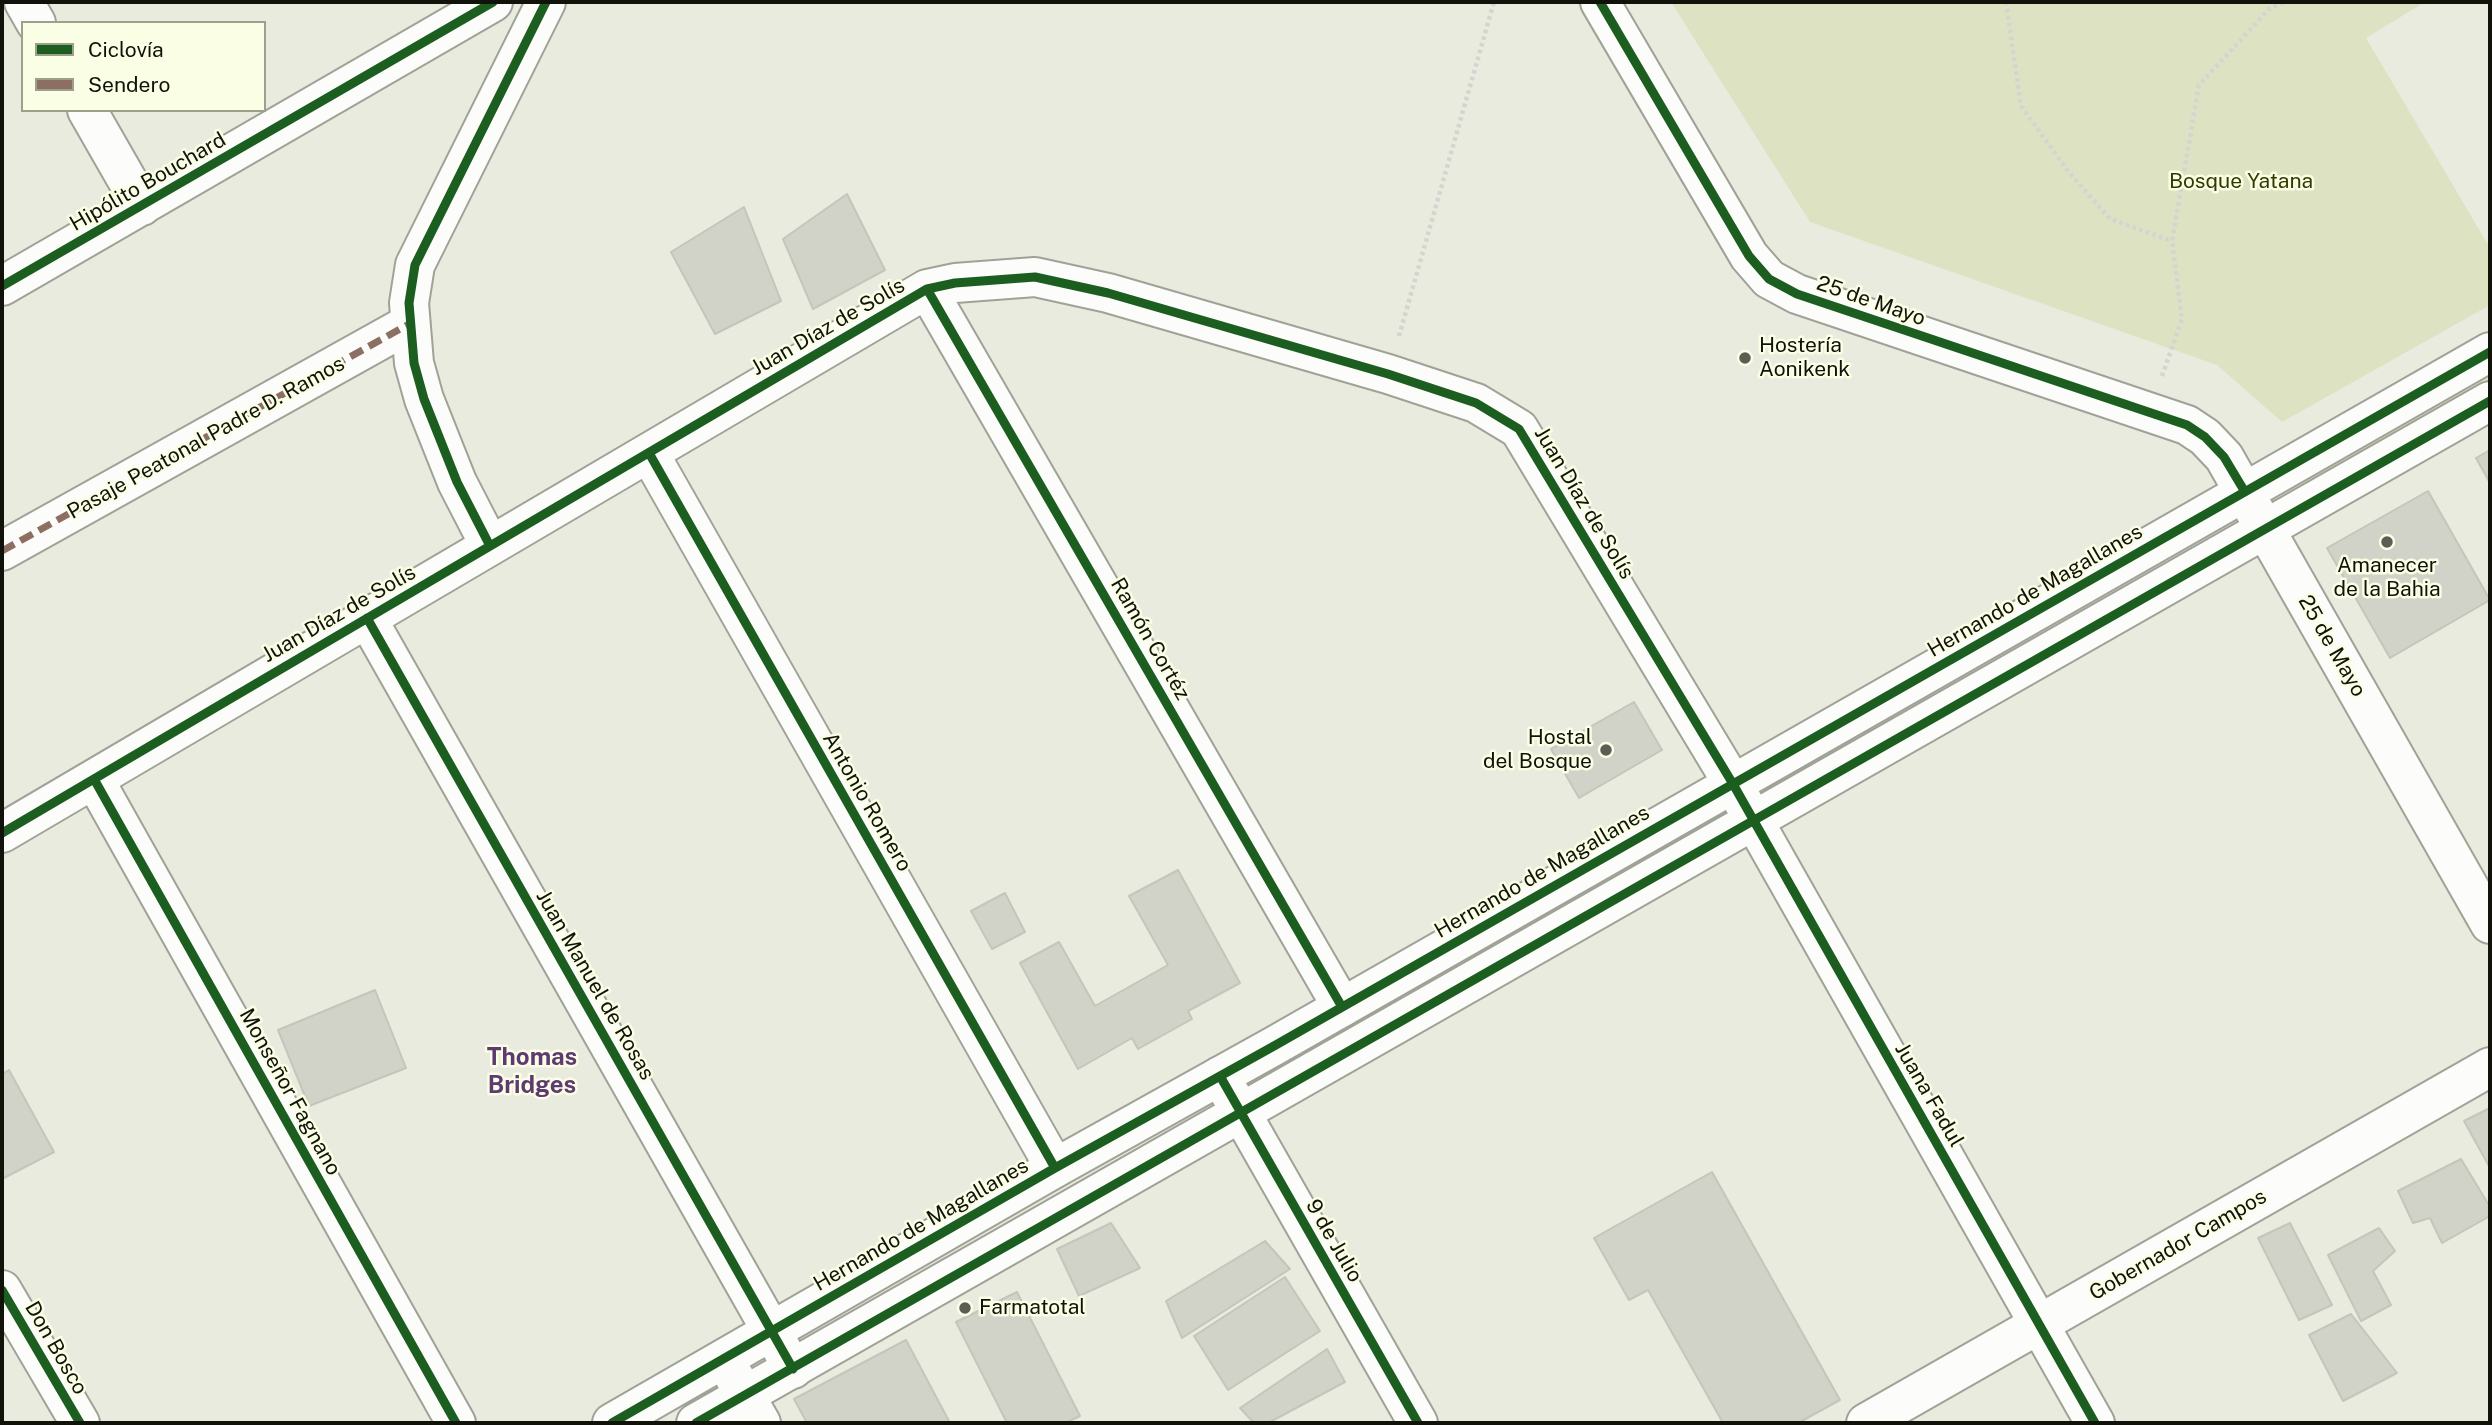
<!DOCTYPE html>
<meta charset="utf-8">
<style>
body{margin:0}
#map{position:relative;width:2492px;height:1425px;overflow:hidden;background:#e8ebdd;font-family:"Public Sans",sans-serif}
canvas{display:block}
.frame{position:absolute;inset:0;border:4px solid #11120a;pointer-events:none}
.legend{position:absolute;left:21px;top:21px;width:245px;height:91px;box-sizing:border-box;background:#f9fee4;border:2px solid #9ca08d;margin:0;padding:9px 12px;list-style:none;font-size:21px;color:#11120a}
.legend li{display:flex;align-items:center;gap:14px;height:35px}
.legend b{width:35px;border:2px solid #9ca08d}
</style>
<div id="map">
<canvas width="2492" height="1425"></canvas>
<div class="frame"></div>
<ul class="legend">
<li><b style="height:9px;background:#1b5e20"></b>Ciclovía</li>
<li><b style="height:9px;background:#8d6e63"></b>Sendero</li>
</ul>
</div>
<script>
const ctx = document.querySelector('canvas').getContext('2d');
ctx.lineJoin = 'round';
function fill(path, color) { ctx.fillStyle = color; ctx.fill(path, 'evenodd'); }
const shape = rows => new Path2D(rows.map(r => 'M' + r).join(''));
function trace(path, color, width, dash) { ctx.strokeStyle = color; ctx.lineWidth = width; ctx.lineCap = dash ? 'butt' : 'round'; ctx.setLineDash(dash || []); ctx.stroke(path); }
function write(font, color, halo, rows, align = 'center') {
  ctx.font = font + ' "Public Sans",sans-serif'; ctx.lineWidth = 5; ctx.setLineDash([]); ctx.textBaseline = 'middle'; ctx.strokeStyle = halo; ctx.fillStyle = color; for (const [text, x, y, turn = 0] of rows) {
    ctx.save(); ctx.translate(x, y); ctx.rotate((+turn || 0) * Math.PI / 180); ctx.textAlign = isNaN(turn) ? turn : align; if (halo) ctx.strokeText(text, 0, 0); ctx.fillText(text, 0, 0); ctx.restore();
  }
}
fill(shape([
 [1671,2,2425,2,2366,38,2490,248,2490,305,2282,422,2217,365,1810,222],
 [2490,371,2490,380,2309,483,2304,483,2304,480]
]), '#dde3c2');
const building = shape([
 [847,194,885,270,813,309,783,239,847,194],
 [744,207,781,301,715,334,671,252,744,207],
 [2490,450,2490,483,2476,458,2490,450],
 [2428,491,2490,600,2390,658,2327,548,2428,491],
 [1634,702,1662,750,1579,798,1551,749,1634,702],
 [1178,870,1240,983,1188,1011,1192,1019,1138,1049,1132,1038,1078,1069,1020,963,1059,942,1095,1006,1168,965,1129,896,1178,870],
 [1005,893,1025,932,992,949,971,911,1005,893],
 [375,990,406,1068,309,1106,278,1030,375,990],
 [9,1070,54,1152,2,1179,2,1074,9,1070],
 [2490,1108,2490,1168,2464,1121,2490,1108],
 [2461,1159,2490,1207,2490,1216,2442,1243,2430,1218,2413,1223,2398,1191,2461,1159],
 [1712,1172,1840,1400,1798,1423,1723,1423,1648,1290,1629,1300,1594,1238,1712,1172],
 [1111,1223,1140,1268,1079,1296,1057,1249,1111,1223],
 [2290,1223,2332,1305,2299,1320,2258,1238,2290,1223],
 [2379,1228,2395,1251,2373,1271,2391,1305,2361,1321,2328,1255,2379,1228],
 [1265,1241,1290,1269,1182,1338,1166,1301,1265,1241],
 [1285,1277,1320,1331,1228,1390,1194,1336,1285,1277],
 [1017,1292,1080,1416,1065,1423,1007,1423,956,1322,1017,1292],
 [2351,1314,2397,1373,2343,1401,2309,1335,2351,1314],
 [906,1340,950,1423,807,1423,794,1399,906,1340],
 [1327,1349,1345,1382,1268,1423,1254,1423,1240,1408,1327,1349]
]);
fill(building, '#d1d3c8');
trace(building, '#c4c6bb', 2);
const street = shape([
 [24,2,36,23],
 [1600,2,1749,256,1769,279,1797,294,2187,425,2205,437,2224,457,2490,924],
 [87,110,142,206],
 [2,286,493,2],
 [927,289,1342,1007],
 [649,453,1055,1168],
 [490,546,457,482,424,399,414,363,409,303,415,265,546,2],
 [2,551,409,324],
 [367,618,793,1369],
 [94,779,456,1423],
 [2,833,927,289,955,283,1035,277,1108,293,1388,374,1476,403,1519,429,1733,784,2095,1423],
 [1220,1076,1418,1423],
 [2,1290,80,1423],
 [724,1359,761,1423],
 [1866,1423,2490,1067]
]);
const secondary = shape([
 [612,1423,1055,1168,1274,1046,2490,352],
 [696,1423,2490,401]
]);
trace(street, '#9fa297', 42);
trace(secondary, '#9fa297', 42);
trace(shape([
 [2006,2,2021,106,2068,171,2110,219,2172,241],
 [1399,336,1494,2],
 [2162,376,2182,319,2172,241,2199,85,2270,8,2285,2]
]), '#d4d4d0', 4.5, [3.5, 3.5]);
trace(street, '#fcfcfa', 38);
trace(secondary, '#fcfcfa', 38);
trace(shape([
 [2,551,409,324]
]), '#8d6e63', 7, [14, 7]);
trace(shape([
 [1600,2,1749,256,1769,279,1797,294,2187,425,2205,437,2224,457,2245,492],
 [2,286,493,2],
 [927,289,1342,1007],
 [649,453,1055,1168],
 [490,546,457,482,424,399,414,363,409,303,415,265,546,2],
 [367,618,793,1369],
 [94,779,456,1423],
 [2,833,927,289,955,283,1035,277,1108,293,1388,374,1476,403,1519,429,1733,784,2095,1423],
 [1220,1076,1418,1423],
 [2,1290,80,1423],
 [612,1423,1055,1168,1274,1046,2490,352],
 [696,1423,2490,401]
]), '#1b5e20', 9);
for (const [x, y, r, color] of [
 [1745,358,7,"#5c5e54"],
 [2387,542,7,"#5c5e54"],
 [1606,750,7,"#5c5e54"],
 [965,1308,7,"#5c5e54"]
]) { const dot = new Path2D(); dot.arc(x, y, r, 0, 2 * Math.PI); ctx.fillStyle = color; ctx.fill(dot); trace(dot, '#f9fee4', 2.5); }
write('21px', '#11120a', '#f9fee4', [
 ["Hipólito Bouchard",148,182,-30],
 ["25 de Mayo",1871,301,19],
 ["Juan Díaz de Solís",828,327,-30],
 ["Pasaje Peatonal Padre D. Ramos",206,438,-29],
 ["Juan Díaz de Solís",1584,503,59],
 ["Hernando de Magallanes",2035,591,-30],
 ["Juan Díaz de Solís",339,614,-30],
 ["Ramón Cortéz",1150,639,60],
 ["25 de Mayo",2332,646,60],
 ["Antonio Romero",867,802,60],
 ["Hernando de Magallanes",1542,872,-30],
 ["Juan Manuel de Rosas",595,985,60],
 ["Monseñor Fagnano",290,1092,61],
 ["Juana Fadul",1929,1095,60],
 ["Hernando de Magallanes",921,1225,-30],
 ["9 de Julio",1334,1241,60],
 ["Gobernador Campos",2178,1245,-30],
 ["Don Bosco",56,1348,60]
]);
write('21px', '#353b00', '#f9fee4', [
 ["Bosque Yatana",2241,182]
]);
write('21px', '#11120a', '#f9fee4', [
 ["Hostería",1759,346],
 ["Aonikenk",1759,370],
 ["Amanecer",2387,566,"center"],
 ["de la Bahia",2387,590,"center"],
 ["Hostal",1592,738,"right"],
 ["del Bosque",1592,762,"right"],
 ["Farmatotal",979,1308]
], 'left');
write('bold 24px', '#5f3972', '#f9fee4', [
 ["Thomas",532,1058],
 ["Bridges",532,1086]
]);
</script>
